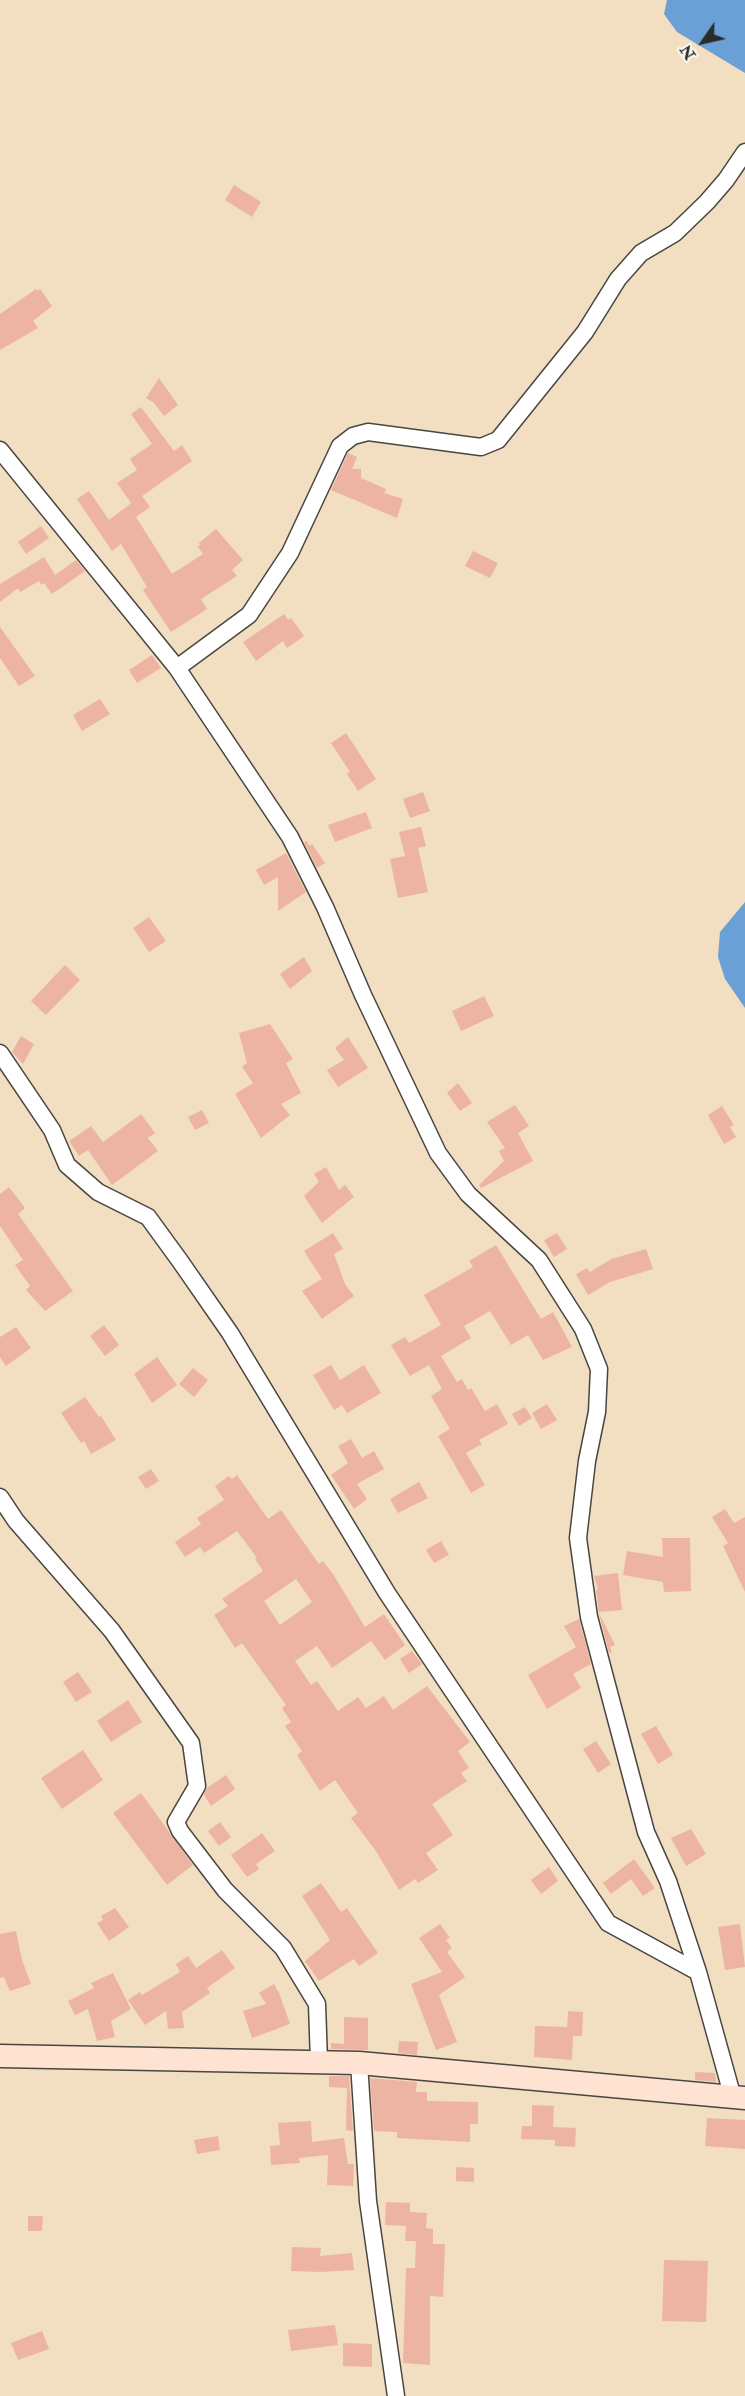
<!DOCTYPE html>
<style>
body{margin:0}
#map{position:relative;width:745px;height:2396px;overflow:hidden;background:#f2dec0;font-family:"IM FELL Double Pica",serif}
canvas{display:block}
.north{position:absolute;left:673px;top:12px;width:60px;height:60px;-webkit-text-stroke:4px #fdfcf7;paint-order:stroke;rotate:236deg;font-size:16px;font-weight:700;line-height:24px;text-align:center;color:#2b2b2b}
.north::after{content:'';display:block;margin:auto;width:21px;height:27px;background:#2b2b2b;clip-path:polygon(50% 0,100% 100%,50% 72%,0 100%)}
</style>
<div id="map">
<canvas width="745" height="2396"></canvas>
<div class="north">N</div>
</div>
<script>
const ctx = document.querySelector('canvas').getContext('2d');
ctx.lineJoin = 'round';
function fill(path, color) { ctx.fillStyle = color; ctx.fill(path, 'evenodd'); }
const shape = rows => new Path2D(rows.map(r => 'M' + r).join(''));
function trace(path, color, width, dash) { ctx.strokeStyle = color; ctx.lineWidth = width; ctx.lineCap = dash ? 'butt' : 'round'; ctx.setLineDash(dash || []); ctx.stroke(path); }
fill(shape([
 [667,0,745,0,745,73,677,32,664,14],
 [745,902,745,1008,725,979,718,957,720,932]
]), '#6ba0d7');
fill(shape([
 [234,185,261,202,252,217,225,200],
 [36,289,38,291,40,289,52,306,33,321,38,328,0,350,0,314],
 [159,378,178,405,164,416,154,403,146,398],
 [141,407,174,451,182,445,192,461,142,496,150,507,136,517,172,574,203,554,198,547,200,545,199,543,216,529,243,560,232,570,237,576,201,599,207,609,171,632,143,590,147,587,121,544,112,551,77,499,89,491,109,520,134,501,131,503,117,483,137,470,130,459,152,444,131,414],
 [348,453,357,457,352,469,361,469,361,478,386,489,384,493,403,499,397,518,331,490],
 [41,526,49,538,26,554,18,542],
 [473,551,498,563,490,578,465,566],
 [44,557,55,575,76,560,85,571,52,594,44,583,41,585,39,581,20,592,18,588,0,602,0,584],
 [284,614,288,620,291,618,304,636,287,648,283,641,256,661,243,642],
 [0,627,35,676,19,686,0,658],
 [152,655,161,668,137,683,129,670],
 [100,699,110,714,82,731,73,715],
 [346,733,376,779,358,791,347,774,350,772,331,743],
 [423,792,430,811,410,818,403,799],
 [366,812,372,828,335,842,328,825],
 [421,827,426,846,418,848,428,892,398,898,390,859,405,856,399,832],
 [307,841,309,846,312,844,325,863,317,868,304,842],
 [286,853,306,892,278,911,278,877,264,885,256,870],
 [149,917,166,941,149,952,133,928],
 [304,957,312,971,290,989,280,974],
 [65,965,80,980,46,1015,31,1001],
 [484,996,494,1016,461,1031,452,1011],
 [270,1024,293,1059,286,1063,301,1093,281,1104,290,1115,261,1138,235,1094,253,1083,242,1067,247,1063,239,1033],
 [21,1036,34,1044,23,1064,12,1052],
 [348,1037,368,1068,338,1087,327,1070,344,1060,335,1048],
 [458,1083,472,1103,460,1111,447,1093],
 [515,1105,529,1126,518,1133,533,1161,481,1188,479,1185,504,1161,499,1151,505,1148,487,1122],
 [722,1106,734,1125,730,1127,736,1137,724,1144,708,1115],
 [202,1110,209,1123,195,1130,188,1117],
 [141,1114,155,1133,148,1138,158,1151,112,1185,88,1150,79,1156,69,1141,91,1126,103,1142],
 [326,1167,339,1190,345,1185,354,1197,322,1223,304,1196,319,1182,314,1174],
 [9,1187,25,1208,18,1214,73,1291,45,1311,26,1290,30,1286,15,1265,23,1260,0,1226,0,1194],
 [333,1233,343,1249,334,1254,345,1284,354,1296,322,1319,302,1291,322,1279,304,1251],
 [557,1233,567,1249,554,1257,544,1240],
 [496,1245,541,1319,553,1312,572,1347,543,1360,528,1335,511,1345,490,1311,464,1326,471,1338,441,1356,457,1382,462,1379,468,1390,471,1388,485,1411,497,1404,508,1424,479,1440,482,1444,466,1453,485,1485,471,1493,438,1436,450,1429,431,1396,442,1389,429,1365,410,1376,391,1345,405,1337,409,1343,441,1325,424,1295,473,1267,469,1261],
 [646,1249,653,1269,610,1282,588,1295,576,1274,587,1268,590,1272,611,1259],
 [104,1325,119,1345,105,1356,90,1336],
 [16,1327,31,1348,6,1366,0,1357,0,1337],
 [157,1357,177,1385,152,1403,134,1374],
 [331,1365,340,1380,364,1365,381,1393,347,1413,342,1405,334,1410,313,1375],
 [193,1368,208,1380,194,1397,179,1384],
 [85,1397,99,1417,101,1416,116,1440,91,1454,84,1441,81,1443,61,1413],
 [547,1404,557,1420,541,1429,532,1413],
 [525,1407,532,1418,519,1426,512,1414],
 [351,1439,362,1458,374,1451,384,1469,357,1484,367,1499,354,1509,331,1475,348,1463,338,1446],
 [151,1469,159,1481,146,1489,138,1477],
 [237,1475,268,1519,281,1510,319,1564,323,1561,333,1574,365,1627,384,1614,405,1645,385,1660,371,1641,332,1668,317,1646,295,1661,311,1685,317,1681,338,1711,358,1697,366,1708,384,1696,393,1710,427,1686,470,1742,458,1751,469,1768,461,1773,467,1781,432,1804,453,1835,426,1853,438,1870,418,1883,415,1879,399,1890,376,1851,351,1818,358,1813,335,1780,320,1791,297,1755,302,1751,285,1726,291,1722,282,1708,286,1705,242,1643,235,1648,214,1615,228,1606,222,1599,263,1571,255,1559,257,1558,237,1531,204,1553,200,1547,185,1557,175,1542,201,1524,197,1518,224,1500,215,1486,229,1476,232,1479],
 [296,1579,312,1602,280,1625,264,1601],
 [419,1482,428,1498,398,1513,390,1499],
 [725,1509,734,1523,745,1517,745,1592,723,1546,728,1543,712,1517],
 [662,1538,690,1538,691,1591,664,1592,663,1582,623,1575,627,1551,663,1557],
 [441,1541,449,1555,434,1563,426,1550],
 [618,1573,622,1610,599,1612,596,1590,598,1589,594,1576],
 [599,1613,615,1645,610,1647,612,1652,609,1653],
 [579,1619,591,1664,573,1674,581,1688,547,1709,528,1675,576,1647,564,1626],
 [412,1651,422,1664,409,1673,400,1659],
 [78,1672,92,1692,76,1702,63,1682],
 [128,1700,142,1722,111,1742,97,1721],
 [656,1726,673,1755,658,1764,641,1734],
 [596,1741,611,1764,598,1773,583,1749],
 [83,1750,103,1780,62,1809,41,1778],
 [226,1775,235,1789,211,1806,204,1795,207,1788],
 [141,1793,193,1865,167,1885,113,1813],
 [220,1822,231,1837,219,1846,208,1831],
 [691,1829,706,1854,686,1866,671,1838],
 [262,1833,275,1851,256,1864,259,1869,247,1877,231,1855],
 [634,1859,655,1888,643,1896,631,1879,611,1894,603,1883],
 [549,1867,558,1881,541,1894,531,1880],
 [321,1883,341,1912,347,1908,378,1953,359,1966,354,1959,319,1981,305,1961,330,1940,302,1896],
 [115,1908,129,1927,109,1941,97,1923,103,1920,101,1916],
 [440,1924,450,1938,446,1940,452,1948,447,1952,465,1977,439,1995,457,2042,436,2050,411,1984,442,1972,419,1938],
 [740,1924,745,1967,725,1970,718,1927],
 [16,1931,22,1960,31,1984,10,1991,4,1977,0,1978,0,1934],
 [222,1950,235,1968,207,1988,210,1993,182,2012,184,2028,168,2029,166,2011,145,2025,128,2000,140,1992,142,1995,180,1972,176,1964,188,1956,196,1968],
 [113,1973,131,2009,111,2021,115,2037,97,2041,88,2009,75,2015,68,2001,94,1988,91,1983],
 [274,1984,279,1993,290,2024,252,2038,243,2011,266,2004,259,1993],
 [568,2011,583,2012,582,2036,573,2036,572,2060,534,2057,535,2026,567,2027],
 [344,2017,368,2018,368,2050,331,2049,331,2043,344,2044],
 [399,2041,418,2042,417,2055,398,2053],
 [695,2072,715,2073,716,2082,695,2080],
 [329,2076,349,2076,353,2131,346,2130,347,2088,329,2087],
 [370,2078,417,2082,416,2092,427,2092,427,2101,478,2102,478,2124,470,2124,470,2142,397,2138,397,2132,374,2131],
 [532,2105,554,2106,553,2127,576,2128,575,2147,555,2146,555,2140,521,2139,522,2126,532,2126],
 [707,2118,745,2120,745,2149,705,2146],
 [311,2121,312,2142,344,2138,348,2164,354,2164,353,2186,327,2185,328,2155,299,2158,300,2163,271,2165,270,2146,280,2145,278,2123],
 [218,2136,220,2150,197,2154,194,2140],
 [456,2167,474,2168,474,2182,456,2181],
 [386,2202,410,2203,410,2212,427,2213,426,2228,433,2229,433,2244,444,2244,445,2246,443,2297,430,2296,430,2365,403,2363,406,2268,415,2268,416,2241,405,2241,406,2226,385,2225],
 [28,2216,43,2216,42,2231,28,2231],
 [292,2247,321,2248,320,2256,352,2253,354,2270,321,2272,291,2271],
 [664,2260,708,2261,706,2322,662,2321],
 [335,2325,338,2345,291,2351,288,2330],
 [42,2331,49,2349,18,2360,11,2343],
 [343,2343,372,2344,372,2367,343,2366]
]), '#eeb4a3');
const street = shape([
 [0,450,177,668,290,837,325,907,363,995,438,1153,468,1194,539,1260,583,1329,599,1369,597,1412,587,1461,578,1538,589,1617,646,1832,668,1881,698,1972,733,2098],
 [177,668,249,615,290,553,340,446,353,436,368,432,481,447,498,440,585,332,618,279,641,253,675,233,707,202,726,180,745,152],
 [0,1053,52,1130,67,1165,98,1192,148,1217,180,1261,230,1333,387,1593,608,1923,698,1972],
 [0,1497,16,1521,112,1631,191,1743,197,1786,176,1822,180,1831,225,1890,283,1948,317,2004,319,2062],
 [359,2063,368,2201,396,2396]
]);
const secondary = shape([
 [0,2056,359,2063,745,2098]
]);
trace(street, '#494641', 19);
trace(secondary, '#494641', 25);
trace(street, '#fff', 16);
trace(secondary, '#fee3d2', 22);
</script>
